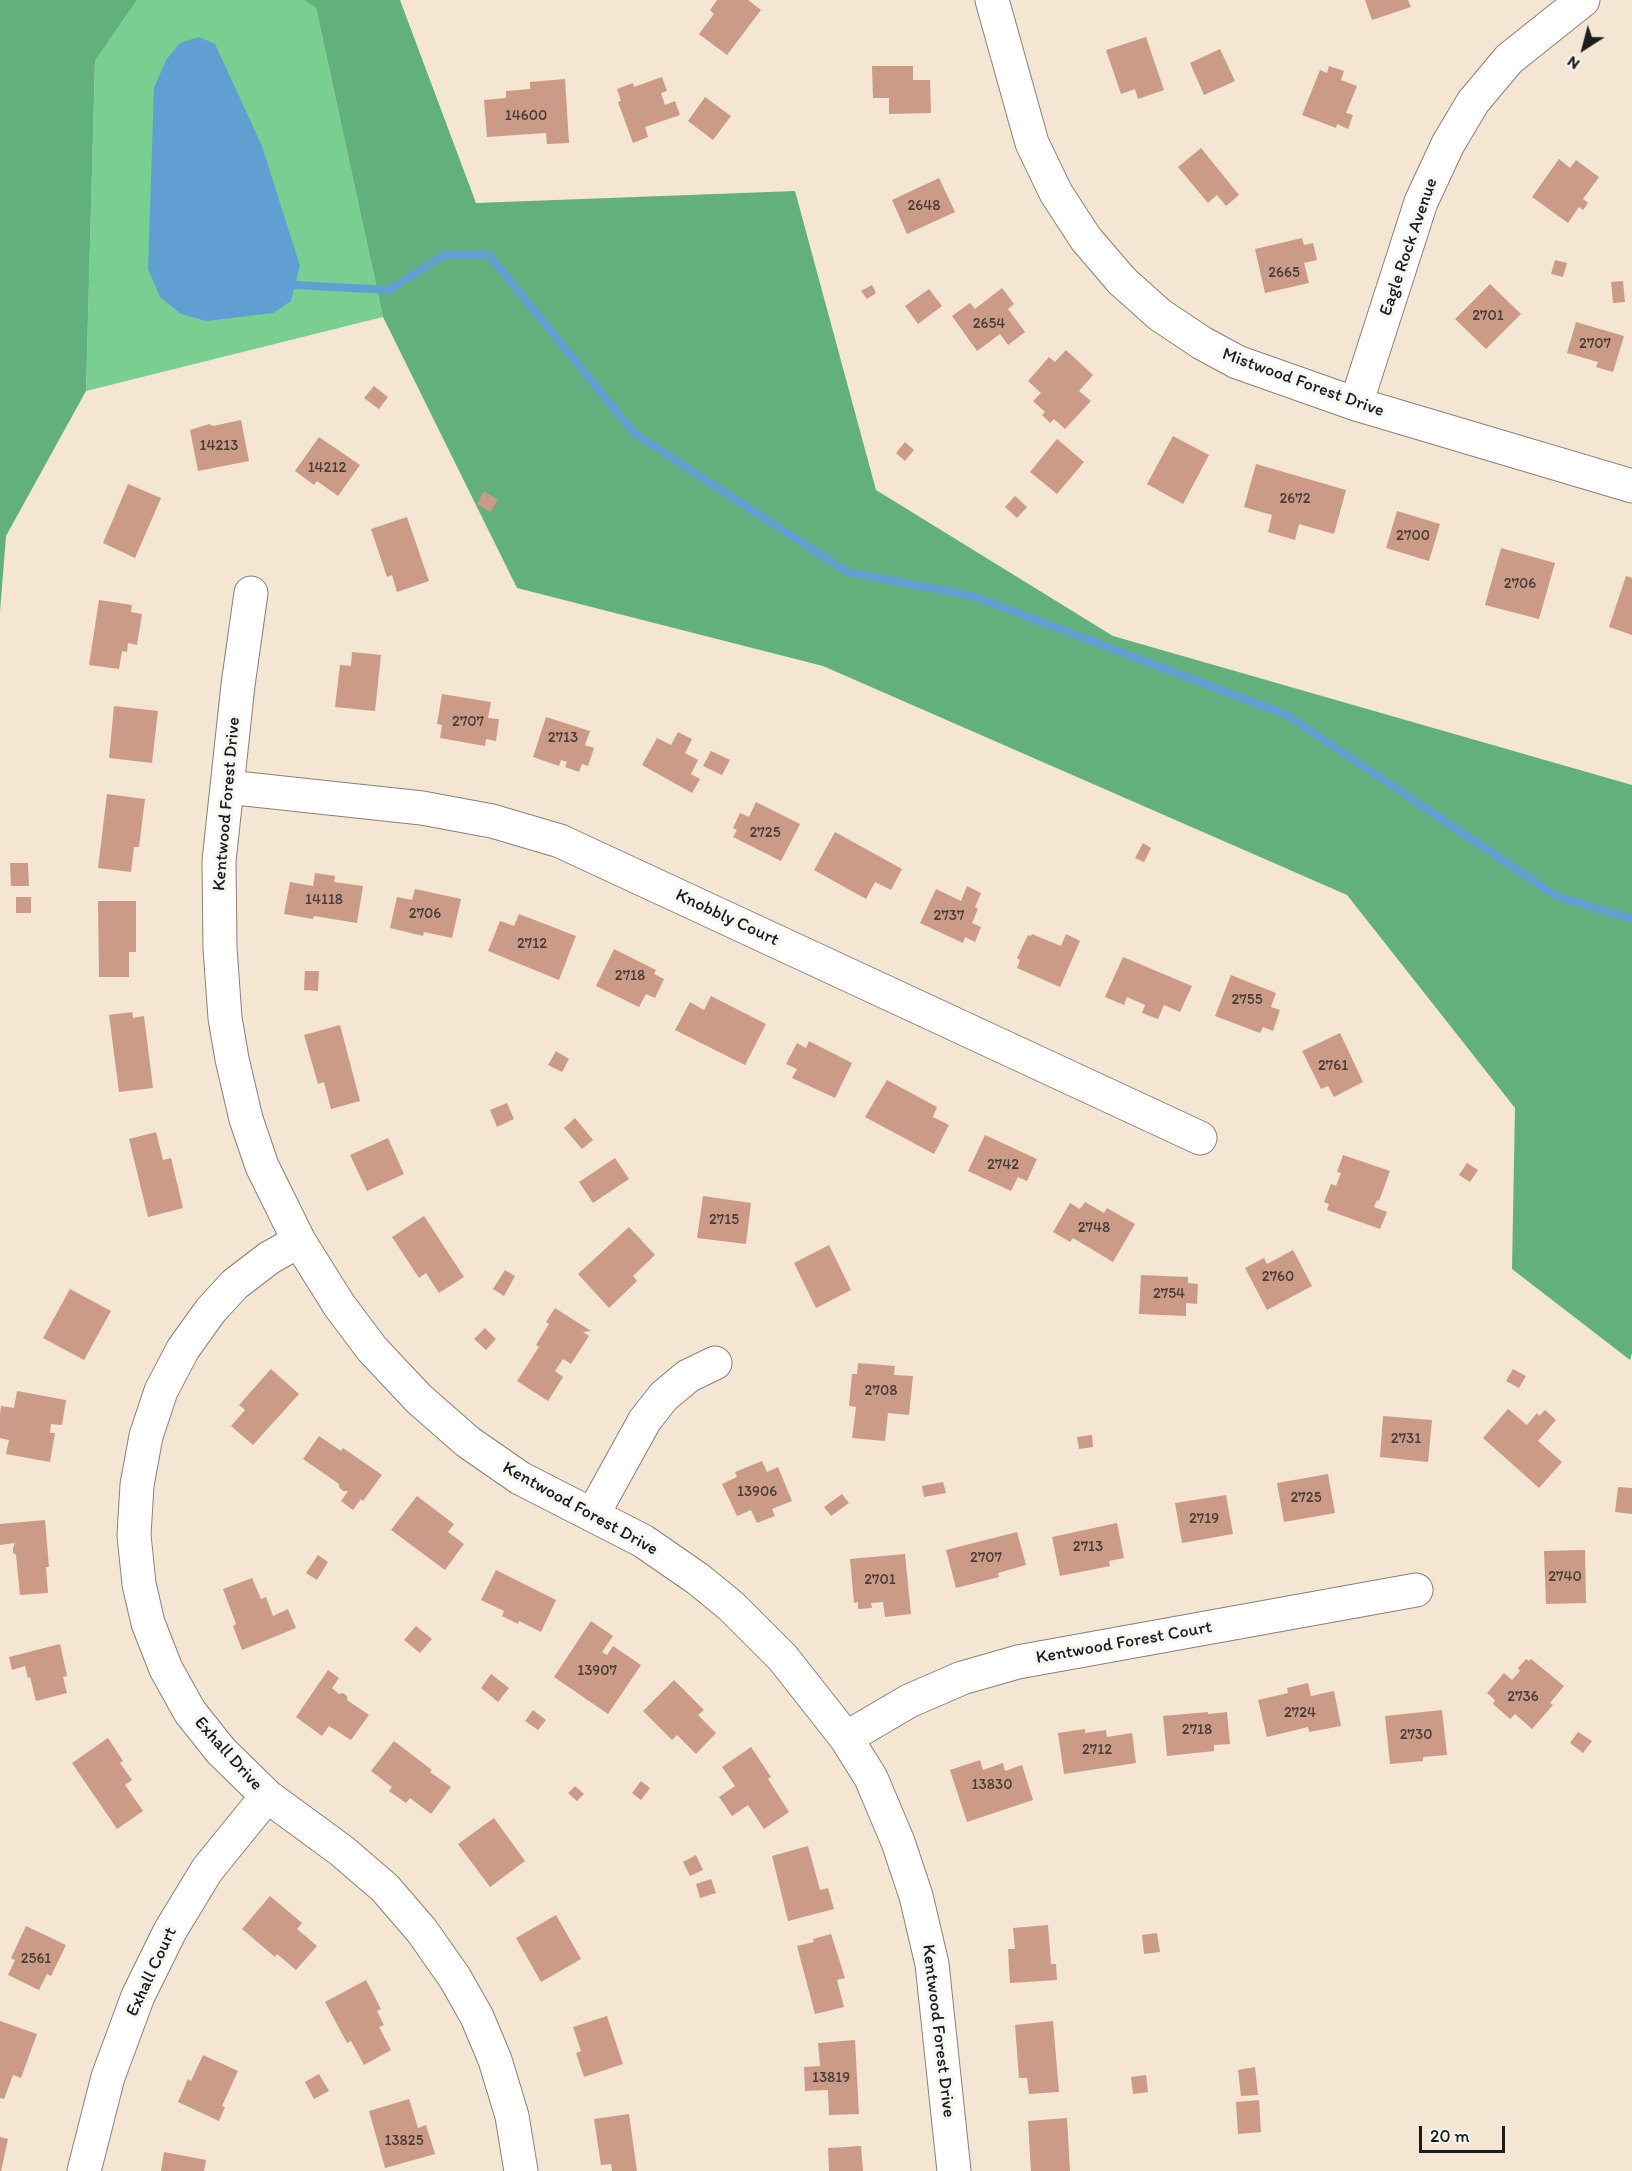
<!DOCTYPE html>
<style>
body{margin:0}
#map{position:relative;width:1632px;height:2171px;overflow:hidden;background:#f4e6d3;font-family:Itim,sans-serif}
canvas{display:block}
.north{position:absolute;left:1554px;top:18px;width:60px;height:60px;-webkit-text-stroke:4px #f6f6f2;paint-order:stroke;rotate:216deg;font-size:16px;font-weight:700;line-height:24px;text-align:center;color:#1c1c1c}
.north::after{content:'';display:block;margin:auto;width:21px;height:27px;background:#1c1c1c;clip-path:polygon(50% 0,100% 100%,50% 72%,0 100%)}
.scale{position:absolute;left:1419px;top:2126px;width:86px;height:27px;box-sizing:border-box;border:3px solid #1c1c1c;border-top:0;padding-left:8px;font-size:18px;line-height:21px;white-space:nowrap;color:#1c1c1c;-webkit-text-stroke:4px #f6f6f2;paint-order:stroke}
</style>
<div id="map">
<canvas width="1632" height="2171"></canvas>
<div class="north">N</div>
<div class="scale">20 m</div>
</div>
<script>
const ctx = document.querySelector('canvas').getContext('2d');
ctx.lineJoin = 'round';
function fill(path, color) { ctx.fillStyle = color; ctx.fill(path, 'evenodd'); }
const shape = rows => new Path2D(rows.map(r => 'M' + r).join(''));
function trace(path, color, width, dash) { ctx.strokeStyle = color; ctx.lineWidth = width; ctx.lineCap = dash ? 'butt' : 'round'; ctx.setLineDash(dash || []); ctx.stroke(path); }
function write(font, color, halo, rows, align = 'center') {
  ctx.font = font + ' Itim,sans-serif'; ctx.lineWidth = 6; ctx.setLineDash([]); ctx.textBaseline = 'middle'; ctx.strokeStyle = halo; ctx.fillStyle = color; for (const [text, x, y, turn = 0] of rows) {
    ctx.save(); ctx.translate(x, y); ctx.rotate((+turn || 0) * Math.PI / 180); ctx.textAlign = isNaN(turn) ? turn : align; if (halo) ctx.strokeText(text, 0, 0); ctx.fillText(text, 0, 0); ctx.restore();
  }
}
fill(shape([
 [137,0,304,0,316,8,383,317,86,391,95,61]
]), '#79ce92');
fill(shape([
 [0,0,137,0,95,61,86,391,6,536,0,612],
 [304,0,400,0,476,203,795,191,876,490,1113,636,1632,785,1632,1353,1630,1360,1512,1269,1515,1108,1347,895,823,666,517,588,383,317,316,8]
]), '#62b17c');
fill(shape([
 [199,37,215,44,262,146,300,266,291,301,273,313,206,321,181,314,160,297,148,269,154,88,166,60,180,43]
]), '#619fd3');
trace(shape([
 [295,285,389,290,444,255,489,255,634,433,847,572,973,596,1287,715,1556,896,1632,919]
]), '#619fd3', 8);
fill(shape([
 [717,0,748,0,761,10,727,55,699,34,714,14,710,10],
 [1365,0,1408,0,1411,7,1372,20],
 [1146,37,1164,90,1138,99,1135,89,1121,94,1106,50],
 [1220,49,1235,81,1204,95,1190,63],
 [872,66,913,66,913,80,930,80,931,113,889,114,889,98,873,98],
 [1329,66,1344,71,1341,80,1357,86,1346,113,1353,115,1348,129,1337,124,1336,128,1302,115,1320,70,1327,73],
 [662,77,667,91,661,93,665,105,675,101,680,115,645,127,648,137,633,143,618,102,621,101,617,89,633,83,634,87],
 [565,79,569,143,547,144,546,133,487,137,484,100,506,98,506,91,530,89,530,82],
 [705,97,731,116,713,140,688,121],
 [1201,148,1239,195,1226,206,1217,195,1208,203,1178,167],
 [1559,159,1570,168,1576,160,1599,177,1583,199,1588,203,1583,210,1579,207,1568,223,1532,197],
 [939,178,955,212,907,234,892,200],
 [1302,238,1304,245,1313,243,1317,260,1304,263,1309,283,1265,293,1255,249],
 [1555,260,1567,263,1563,277,1551,274],
 [1623,281,1625,302,1613,303,1611,282],
 [1490,284,1521,314,1486,349,1455,319],
 [872,285,876,293,867,299,861,291],
 [1002,288,1014,304,1008,309,1025,332,1008,345,1000,334,977,351,952,316,970,303,975,309],
 [929,289,942,306,918,324,905,306],
 [1576,322,1624,336,1613,372,1596,367,1598,362,1567,353],
 [1066,350,1093,375,1079,391,1091,401,1065,429,1054,419,1050,423,1042,415,1045,412,1033,401,1041,393,1028,381,1049,357,1055,362],
 [374,386,388,397,379,409,364,398],
 [241,420,249,461,198,471,190,430,209,424,213,426],
 [1173,436,1209,455,1183,504,1147,484],
 [319,437,360,465,338,496,317,481,314,485,295,471],
 [1057,439,1084,462,1057,494,1030,472],
 [905,442,914,450,905,461,896,453],
 [1256,464,1346,490,1334,534,1299,524,1295,540,1268,532,1272,515,1244,507],
 [128,484,161,498,135,558,103,543],
 [484,491,498,500,490,512,477,504],
 [1015,496,1027,507,1017,518,1005,507],
 [1397,511,1440,524,1429,561,1386,548],
 [407,517,429,581,397,592,392,575,387,577,371,529],
 [1501,548,1555,563,1539,619,1485,605],
 [1626,576,1632,578,1632,635,1609,627],
 [99,600,132,605,131,612,142,614,137,645,128,643,127,652,122,651,119,669,89,665],
 [352,652,381,655,375,711,335,707,340,665,351,666],
 [442,694,491,702,488,718,499,719,496,741,486,739,485,746,440,738,442,725,437,724],
 [114,706,158,711,152,763,109,758],
 [546,717,590,731,585,745,594,748,588,766,582,764,579,772,565,767,567,762,561,760,559,766,533,757],
 [678,732,692,739,685,753,698,760,691,774,700,779,692,793,642,765,657,738,671,745],
 [711,751,730,760,722,775,703,766],
 [107,794,145,799,139,847,134,847,131,872,98,868],
 [756,802,800,824,781,861,733,837,737,830,733,828,740,813,749,817],
 [835,832,902,869,891,890,875,882,866,899,814,870],
 [1143,843,1151,848,1144,862,1135,858],
 [10,863,28,863,29,886,11,886],
 [315,873,335,876,334,882,363,886,357,923,314,916,313,919,284,914,290,882,313,886],
 [967,886,981,893,975,907,978,909,972,923,981,927,975,942,965,937,963,943,920,923,936,889,961,901],
 [415,889,461,899,452,938,424,932,423,936,390,928,397,897,412,900],
 [16,897,31,897,31,913,16,913],
 [98,901,136,901,136,952,129,952,129,977,99,977],
 [519,914,576,936,559,980,488,951,500,921,514,926],
 [1032,934,1061,946,1066,934,1080,941,1060,987,1017,968,1020,960,1017,958,1028,935,1031,936],
 [614,949,656,970,654,974,664,979,655,998,646,994,639,1007,596,986],
 [1123,957,1192,986,1180,1012,1164,1005,1158,1019,1142,1013,1145,1005,1127,997,1124,1005,1105,997],
 [305,971,319,971,318,991,304,990],
 [1231,975,1276,993,1271,1007,1280,1010,1273,1031,1263,1027,1260,1033,1215,1016],
 [711,996,766,1024,745,1065,675,1030,690,1002,704,1010],
 [132,1012,133,1018,144,1016,153,1088,119,1092,109,1015],
 [340,1025,360,1101,331,1109,324,1082,318,1084,304,1035],
 [1340,1033,1363,1082,1334,1097,1328,1086,1321,1089,1302,1051],
 [809,1041,852,1063,835,1098,792,1078,797,1069,786,1064,797,1043,806,1048],
 [556,1051,569,1059,562,1072,548,1065],
 [887,1080,937,1107,933,1117,949,1125,934,1154,865,1117],
 [507,1103,514,1119,497,1127,490,1110],
 [575,1118,593,1140,582,1149,564,1128],
 [156,1132,163,1160,171,1158,183,1208,148,1217,129,1139],
 [985,1135,1037,1159,1027,1181,1018,1177,1011,1191,968,1171],
 [388,1138,404,1174,367,1191,350,1155],
 [1343,1155,1390,1171,1379,1201,1377,1200,1374,1207,1387,1212,1380,1229,1327,1210,1329,1204,1324,1202,1331,1184,1336,1186,1341,1173,1337,1172],
 [615,1158,629,1179,593,1203,579,1182],
 [1467,1163,1478,1170,1470,1182,1459,1175],
 [703,1196,751,1203,746,1244,697,1238],
 [1085,1202,1104,1213,1107,1208,1135,1224,1113,1262,1073,1238,1070,1242,1053,1232,1070,1203,1080,1209],
 [424,1216,464,1277,439,1293,426,1273,419,1278,392,1237],
 [629,1227,655,1255,633,1276,637,1281,609,1308,578,1274],
 [829,1245,851,1290,816,1308,794,1263],
 [1293,1250,1312,1286,1267,1310,1245,1268,1264,1258,1267,1264],
 [505,1270,515,1276,504,1296,493,1289],
 [1141,1275,1188,1277,1188,1283,1198,1284,1197,1304,1186,1303,1186,1316,1139,1314],
 [70,1289,111,1311,84,1360,43,1338],
 [555,1308,591,1331,583,1332,589,1336,571,1364,563,1359,555,1371,563,1377,548,1401,517,1381,539,1347,536,1345,549,1324,546,1322],
 [485,1328,496,1339,486,1350,474,1339],
 [858,1363,895,1366,894,1375,913,1376,909,1415,888,1413,885,1441,852,1438,856,1407,849,1406,852,1374,857,1374],
 [271,1369,299,1394,253,1445,231,1426,245,1410,239,1405],
 [1513,1369,1526,1376,1519,1388,1506,1381],
 [17,1391,66,1400,62,1425,51,1424,50,1433,55,1433,50,1462,6,1454,9,1440,0,1438,0,1414,1,1406,14,1408],
 [1508,1409,1527,1425,1537,1413,1539,1416,1545,1410,1556,1420,1538,1441,1562,1462,1539,1488,1483,1438],
 [1383,1416,1432,1420,1428,1462,1380,1457],
 [1092,1435,1093,1447,1079,1449,1077,1437],
 [319,1436,341,1451,343,1448,382,1475,363,1501,361,1499,353,1510,341,1501,348,1491,343,1491,339,1487,339,1484,303,1459],
 [762,1461,767,1472,778,1467,792,1501,772,1509,775,1516,757,1523,751,1510,737,1516,722,1484,737,1477,735,1472],
 [1328,1474,1335,1513,1284,1522,1277,1483],
 [943,1482,946,1493,924,1497,922,1486],
 [1618,1487,1632,1488,1632,1514,1615,1512],
 [842,1494,849,1503,831,1516,824,1507],
 [1226,1495,1233,1534,1182,1543,1175,1503],
 [417,1496,454,1524,448,1532,464,1544,445,1570,391,1530],
 [45,1520,49,1567,46,1567,48,1593,20,1595,16,1555,13,1553,13,1548,15,1543,0,1545,0,1524],
 [1117,1523,1124,1558,1109,1561,1110,1566,1060,1576,1052,1537],
 [1017,1532,1026,1565,998,1573,999,1577,956,1588,946,1550],
 [1585,1550,1586,1603,1546,1604,1544,1551],
 [905,1554,911,1614,885,1617,883,1602,871,1603,872,1608,858,1609,858,1602,854,1603,850,1559],
 [318,1555,328,1562,317,1580,306,1573],
 [496,1570,556,1600,541,1632,519,1621,518,1624,502,1616,504,1611,481,1600],
 [252,1578,261,1599,266,1597,273,1616,288,1609,296,1628,242,1650,233,1626,236,1624,223,1589],
 [591,1621,613,1636,602,1652,607,1655,613,1646,641,1665,608,1714,554,1677],
 [416,1626,432,1639,420,1653,404,1640],
 [60,1644,67,1676,63,1677,67,1693,36,1701,30,1677,28,1678,25,1666,12,1670,9,1657],
 [1526,1659,1529,1661,1531,1659,1564,1686,1550,1703,1553,1705,1532,1729,1515,1714,1510,1719,1493,1704,1495,1700,1487,1693,1504,1673,1512,1680,1520,1671,1518,1668],
 [328,1670,339,1678,332,1688,339,1694,343,1693,347,1696,347,1700,369,1715,351,1740,329,1726,322,1736,296,1717],
 [491,1674,509,1688,498,1702,481,1688],
 [674,1680,704,1710,698,1715,716,1733,696,1754,677,1735,672,1740,643,1711],
 [1308,1683,1311,1696,1334,1691,1341,1726,1309,1732,1308,1727,1267,1737,1258,1700,1288,1693,1287,1688],
 [533,1710,546,1720,538,1730,525,1721],
 [1442,1710,1447,1755,1423,1757,1423,1761,1390,1764,1385,1716],
 [1208,1712,1208,1714,1227,1712,1230,1744,1214,1745,1214,1751,1167,1756,1163,1716],
 [1085,1729,1085,1733,1106,1730,1107,1737,1132,1733,1136,1763,1064,1774,1058,1733],
 [1578,1732,1592,1741,1583,1753,1570,1743],
 [108,1738,123,1761,120,1763,132,1780,125,1785,143,1811,117,1829,72,1763],
 [394,1741,432,1770,430,1772,451,1787,431,1814,410,1798,406,1803,389,1791,392,1787,371,1771],
 [751,1747,771,1777,768,1779,789,1812,764,1829,748,1805,732,1816,719,1797,735,1786,722,1767],
 [980,1760,983,1770,1003,1763,1005,1771,1022,1765,1033,1800,967,1822,950,1770],
 [641,1781,650,1788,641,1800,632,1793],
 [575,1786,584,1794,577,1801,568,1793],
 [494,1818,525,1861,490,1887,458,1844],
 [808,1846,820,1890,828,1888,834,1909,788,1921,772,1856],
 [696,1855,703,1870,690,1876,683,1862],
 [711,1879,716,1893,700,1898,696,1884],
 [270,1896,302,1923,297,1929,317,1946,296,1970,277,1954,275,1957,242,1929],
 [556,1915,581,1959,541,1982,516,1938],
 [1048,1925,1051,1964,1056,1964,1057,1980,1010,1983,1008,1949,1015,1949,1013,1928],
 [26,1926,66,1945,51,1976,47,1974,39,1990,8,1975,15,1960,11,1958],
 [1157,1933,1160,1952,1144,1954,1142,1935],
 [831,1934,845,1978,837,1980,844,2007,815,2014,797,1946,814,1942,813,1939],
 [366,1980,381,2009,377,2011,384,2025,379,2027,391,2050,364,2065,351,2041,347,2043,325,2002],
 [607,2016,623,2064,584,2077,576,2053,581,2051,573,2027],
 [0,2021,37,2034,21,2078,13,2075,4,2099,0,2098],
 [1053,2021,1059,2092,1029,2094,1027,2078,1019,2078,1015,2025],
 [855,2040,859,2114,829,2115,828,2090,805,2091,804,2067,820,2066,818,2043],
 [203,2055,238,2071,222,2106,225,2107,219,2121,178,2102,188,2079,191,2081],
 [1255,2067,1258,2095,1241,2096,1238,2070],
 [319,2074,329,2091,314,2099,305,2082],
 [1146,2075,1148,2092,1133,2094,1131,2077],
 [409,2099,418,2128,426,2125,435,2154,385,2168,369,2111],
 [1259,2100,1261,2132,1238,2134,1236,2102],
 [629,2114,637,2171,612,2171,611,2164,601,2165,594,2119],
 [1067,2118,1070,2171,1031,2171,1028,2121],
 [0,2137,8,2139,1,2171,0,2171],
 [861,2146,863,2171,829,2171,828,2148],
 [164,2152,206,2160,204,2171,161,2171]
]), '#cb9b88');
const street = shape([
 [992,0,1032,143,1056,193,1086,239,1122,281,1160,315,1202,343,1237,362,1356,404,1632,486],
 [1356,404,1421,202,1448,144,1473,102,1509,59,1583,0],
 [251,593,238,685,219,861,220,948,225,1018,232,1059,246,1119,262,1166,299,1241,339,1305,372,1349,419,1399,468,1442,520,1478,643,1541,698,1579,731,1606,783,1658,846,1738,871,1778,898,1842,916,1896,932,1964,954,2171],
 [227,787,422,808,492,821,560,841,1200,1138],
 [299,1241,269,1258,235,1284,211,1310,183,1349,161,1391,146,1436,137,1485,134,1535,139,1584,148,1623,166,1669,190,1712,221,1751,267,1796,342,1851,385,1888,422,1931,455,1978,477,2017,495,2060,512,2116,521,2171],
 [593,1514,645,1420,664,1396,688,1376,715,1363],
 [846,1738,909,1701,962,1678,1018,1662,1416,1590],
 [84,2171,108,2077,138,1996,170,1931,207,1870,267,1796]
]);
trace(street, '#888178', 35);
trace(street, '#fff', 33);
write('15px', '#483c37', null, [
 ["14600",526,116],
 ["2648",924,206],
 ["2665",1284,273],
 ["2701",1488,316],
 ["2654",989,324],
 ["2707",1595,344],
 ["14213",219,446],
 ["14212",327,468],
 ["2672",1295,499],
 ["2700",1413,536],
 ["2706",1520,584],
 ["2707",468,722],
 ["2713",563,738],
 ["2725",765,833],
 ["14118",324,900],
 ["2706",425,914],
 ["2737",949,916],
 ["2712",532,944],
 ["2718",630,976],
 ["2755",1247,1000],
 ["2761",1333,1066],
 ["2742",1003,1165],
 ["2715",724,1220],
 ["2748",1094,1228],
 ["2760",1278,1277],
 ["2754",1169,1294],
 ["2708",881,1391],
 ["2731",1406,1439],
 ["13906",757,1492],
 ["2725",1306,1498],
 ["2719",1204,1519],
 ["2713",1088,1547],
 ["2707",986,1558],
 ["2740",1565,1577],
 ["2701",880,1580],
 ["13907",597,1671],
 ["2736",1523,1697],
 ["2724",1300,1713],
 ["2718",1197,1730],
 ["2730",1416,1735],
 ["2712",1097,1750],
 ["13830",992,1785],
 ["2561",36,1959],
 ["13819",831,2078],
 ["13825",404,2141]
]);
write('18px', '#1c1c1c', '#f6f6f2', [
 ["Eagle Rock Avenue",1409,247,-71],
 ["Mistwood Forest Drive",1303,383,20],
 ["Kentwood Forest Drive",227,804,-85],
 ["Knobbly Court",727,918,25],
 ["Kentwood Forest Drive",580,1509,29],
 ["Kentwood Forest Court",1124,1643,-10],
 ["Exhall Drive",228,1754,48],
 ["Exhall Court",152,1972,-65],
 ["Kentwood Forest Drive",938,2031,83]
]);
</script>
